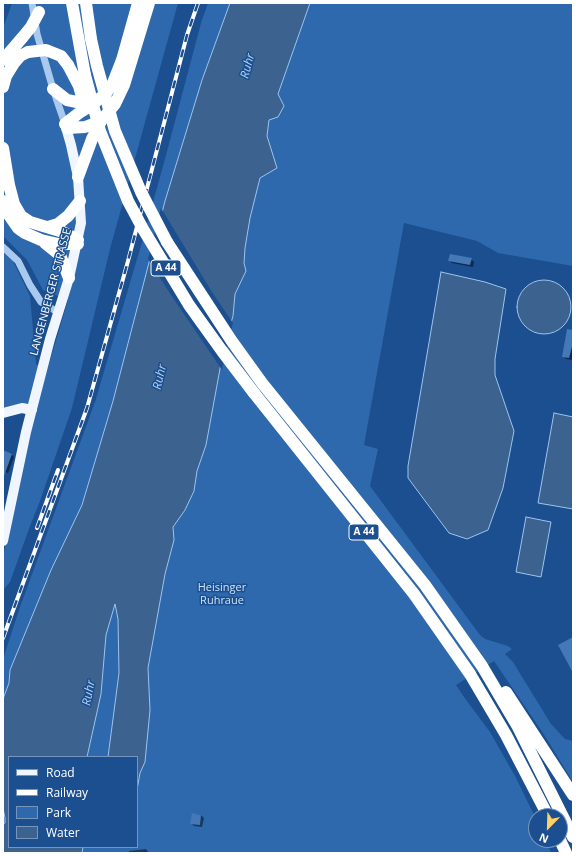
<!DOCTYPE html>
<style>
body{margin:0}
#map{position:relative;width:576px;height:856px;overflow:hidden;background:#1b4f8f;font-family:"Open Sans",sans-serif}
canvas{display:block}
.frame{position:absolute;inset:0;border:4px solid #fff;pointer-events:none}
.legend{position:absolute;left:8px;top:756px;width:130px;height:92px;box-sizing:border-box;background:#1b4f8f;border:1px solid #7695bc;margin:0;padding:5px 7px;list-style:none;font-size:12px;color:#fff}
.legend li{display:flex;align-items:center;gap:8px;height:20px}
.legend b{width:20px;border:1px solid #7695bc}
.north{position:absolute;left:528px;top:808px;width:40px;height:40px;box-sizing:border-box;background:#1b4f8f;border:1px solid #7695bc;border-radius:50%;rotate:203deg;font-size:11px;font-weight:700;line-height:16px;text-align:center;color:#fff}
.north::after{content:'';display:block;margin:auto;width:14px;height:18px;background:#ffd166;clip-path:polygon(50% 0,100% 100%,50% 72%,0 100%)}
</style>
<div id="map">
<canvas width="576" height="856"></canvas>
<div class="frame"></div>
<ul class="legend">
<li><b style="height:5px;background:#f0f6ff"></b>Road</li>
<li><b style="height:5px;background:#fff"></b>Railway</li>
<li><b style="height:11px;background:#2e69ad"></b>Park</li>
<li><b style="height:11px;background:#3c6290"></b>Water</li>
</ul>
<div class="north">N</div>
</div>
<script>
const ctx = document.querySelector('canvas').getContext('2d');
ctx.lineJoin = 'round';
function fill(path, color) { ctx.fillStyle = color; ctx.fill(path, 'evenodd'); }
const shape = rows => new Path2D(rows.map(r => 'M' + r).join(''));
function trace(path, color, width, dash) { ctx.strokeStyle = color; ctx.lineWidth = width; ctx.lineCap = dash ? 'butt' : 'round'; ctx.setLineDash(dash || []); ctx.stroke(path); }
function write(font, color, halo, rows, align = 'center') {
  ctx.font = font + ' "Open Sans",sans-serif'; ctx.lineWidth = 3; ctx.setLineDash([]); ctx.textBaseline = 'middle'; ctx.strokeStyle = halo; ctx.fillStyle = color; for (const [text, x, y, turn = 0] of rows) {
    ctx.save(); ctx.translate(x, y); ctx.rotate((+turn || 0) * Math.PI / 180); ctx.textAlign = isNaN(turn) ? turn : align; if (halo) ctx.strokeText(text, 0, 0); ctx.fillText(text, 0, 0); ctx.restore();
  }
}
fill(shape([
 [12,3,178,3,110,249,72,408,40,501,30,526,10,582,3,590,3,559,7,534,38,401,68,300,43,290,27,260,3,236,3,28],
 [208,3,573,3,573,266,498,253,477,241,404,223,364,445,378,449,370,486,480,635,485,639,508,646,512,649,505,654,513,662,551,724,565,739,573,741,573,782,543,733,494,661,456,685,464,697,490,732,515,776,536,819,536,840,546,840,551,853,3,853,3,659,20,607,95,402,142,242,165,159,201,23],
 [9,757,137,757,137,847,9,847],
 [3,251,12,259,30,296,36,364,43,369,31,409,3,412]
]), '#2e69ad');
const water = shape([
 [230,3,310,3,278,94,284,106,278,117,269,120,267,136,277,168,260,178,250,218,245,248,244,263,246,271,235,294,233,316,224,347,206,445,197,471,194,491,185,510,173,527,174,540,165,574,148,668,150,710,145,762,140,773,137,790,137,757,108,757,119,673,118,619,115,604,106,635,101,694,87,757,9,757,9,847,83,847,82,853,3,853,3,824,5,823,5,818,3,808,3,699,9,683,10,670,51,570,82,505,113,401,165,201,202,80,230,3],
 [441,272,485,282,506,289,495,359,495,375,514,431,503,488,488,530,467,539,449,533,408,478,408,466,441,272],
 '517 307a27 27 0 1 1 54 0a27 27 0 1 1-54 0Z',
 [554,413,573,417,573,509,538,503,554,413],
 [526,517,551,522,541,577,516,572,526,517]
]);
fill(water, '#3c6290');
trace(water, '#9cc4f0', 1);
fill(shape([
 [161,208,212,292,233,323,226,348,222,370,171,295,148,259]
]), '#1b4f8f');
fill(shape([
 [471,259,474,262,473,267,452,263,449,260],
 [573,331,573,354,572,360,566,359,563,356],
 [3,451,12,455,14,457,8,473,3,471],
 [193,814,201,815,204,818,202,827,194,826,191,823],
 [146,849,149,853,129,853,129,851]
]), '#0007');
fill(shape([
 [450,254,472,258,470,265,448,261],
 [567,329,573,330,573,343,569,358,562,357],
 [3,450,12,454,4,476,3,476],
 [573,637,573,673,558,645],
 [192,813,201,815,200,825,190,824]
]), '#4478b7');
trace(shape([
 [32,3,37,34,53,89,65,124],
 [3,247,18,261,30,285,41,302,59,313]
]), '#a9c9ee', 7);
trace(shape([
 [3,413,22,408,32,410],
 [3,541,26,432,50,339,69,278,81,223,78,177,71,145,65,124]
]), '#f0f6ff', 10);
trace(shape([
 [72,3,85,75],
 [86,3,91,39],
 [3,60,22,38],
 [68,65,79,86,82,97],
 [3,87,6,76,14,63,20,56,28,52],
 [53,89,67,100,92,105],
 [65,124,79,113,92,105,106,93,113,83,122,60,138,3],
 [67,128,85,127,101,121,115,104,124,85,149,3],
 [3,148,9,185,14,204,21,216,30,222,63,232,78,240],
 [78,177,92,139,101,121],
 [3,201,9,215,18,228,25,233,41,240,58,244,78,244],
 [48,227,58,224,68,216,80,201],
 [167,242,231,340,262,383,425,585,482,666,518,727,573,837],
 [45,243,60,255,69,278],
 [254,393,414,594,470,674,506,735,548,816],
 [506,692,573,795],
 [560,840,566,853]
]), '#fff', 12);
const rail = shape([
 [37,528,58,470],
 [3,638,87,408,128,261,187,35,198,3]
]);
trace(rail, '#fff', 4);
trace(rail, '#1b4f8f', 2.5, [8]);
trace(shape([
 [22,38,31,27,39,12],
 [91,39,97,66,115,131,141,192,167,242],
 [28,52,46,50,61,56,68,65],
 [85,75,100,131,128,201,143,229,189,305,222,351,254,393]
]), '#fff', 12);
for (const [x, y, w] of [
 [166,268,30],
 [364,532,30]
]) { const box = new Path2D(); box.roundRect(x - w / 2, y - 8, w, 16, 3); ctx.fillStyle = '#1b4f8f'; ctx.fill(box); trace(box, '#fff', 1); }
write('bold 10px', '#fff', null, [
 ["A 44",166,268],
 ["A 44",364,532]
]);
write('11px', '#fff', '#1b4f8f', [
 ["LANGENBERGER STRASSE",51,292,-75]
]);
write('11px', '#cfe3fa', '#1b4f8f', [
 ["Heisinger",222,588],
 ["Ruhraue",222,601]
]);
write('italic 12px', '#b5d3f5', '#1b4f8f', [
 ["Ruhr",248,66,-75],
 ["Ruhr",160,377,-77],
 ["Ruhr",89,693,-79]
]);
</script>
